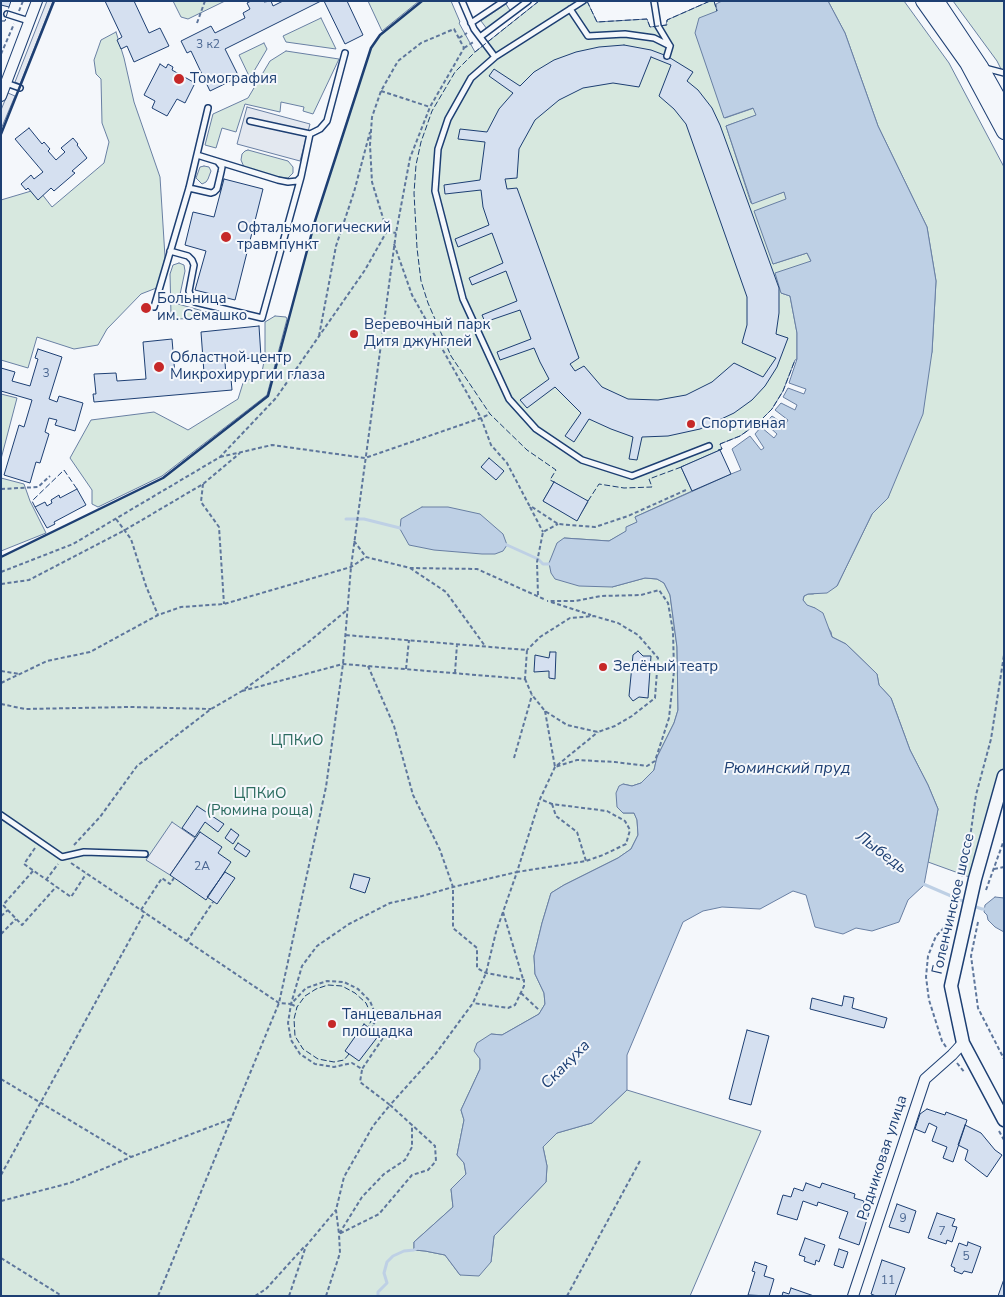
<!DOCTYPE html>
<meta charset="utf-8">
<style>
body{margin:0}
#map{position:relative;width:1005px;height:1297px;overflow:hidden;background:#f4f7fb;font-family:"Nunito Sans",sans-serif}
canvas{display:block}
.frame{position:absolute;inset:0;border:2px solid #1d3f73;pointer-events:none}
</style>
<div id="map">
<canvas width="1005" height="1297"></canvas>
<div class="frame"></div>
</div>
<script>
const ctx = document.querySelector('canvas').getContext('2d');
ctx.lineJoin = 'round';
function fill(path, color) { ctx.fillStyle = color; ctx.fill(path, 'evenodd'); }
const shape = rows => new Path2D(rows.map(r => 'M' + r).join(''));
function trace(path, color, width, dash) { ctx.strokeStyle = color; ctx.lineWidth = width; ctx.lineCap = dash ? 'butt' : 'round'; ctx.setLineDash(dash || []); ctx.stroke(path); }
function write(font, color, halo, rows, align = 'center') {
  ctx.font = font + ' "Nunito Sans",sans-serif'; ctx.lineWidth = 4; ctx.setLineDash([]); ctx.textBaseline = 'middle'; ctx.strokeStyle = halo; ctx.fillStyle = color; for (const [text, x, y, turn = 0] of rows) {
    ctx.save(); ctx.translate(x, y); ctx.rotate((+turn || 0) * Math.PI / 180); ctx.textAlign = isNaN(turn) ? turn : align; if (halo) ctx.strokeText(text, 0, 0); ctx.fillText(text, 0, 0); ctx.restore();
  }
}
const green = shape([
 [173,1,225,1,188,19,181,17,173,1],
 [368,1,419,1,382,31,368,1],
 [422,1,451,1,460,22,459,23,475,52,539,1,587,1,597,22,647,19,650,27,666,25,667,20,710,1,714,1,717,11,725,118,754,108,757,115,726,126,751,203,784,192,787,199,773,264,807,253,811,261,781,293,790,296,797,333,797,359,795,360,783,391,772,409,757,424,740,436,720,444,722,449,681,467,692,491,635,517,638,522,627,527,627,531,609,541,564,538,612,587,645,578,657,579,664,583,670,595,677,647,678,710,674,723,657,757,654,770,641,783,632,786,623,784,623,813,634,813,637,819,638,835,631,849,618,858,564,885,551,893,542,923,534,956,535,974,544,993,545,1004,539,1014,502,1035,491,1034,480,1059,480,1069,461,1110,464,1120,457,1155,464,1163,466,1174,451,1189,453,1207,414,1242,414,1250,425,1251,445,1255,460,1275,491,1262,494,1236,546,1182,547,1166,543,1147,557,1133,592,1123,627,1090,761,1131,690,1296,1,1296,1,557,163,478,268,396,315,221,371,48,380,35,422,1],
 [554,482,588,502,577,520,543,501,554,482],
 [828,1,904,1,949,63,1004,167,1004,775,975,879,928,862,938,809,928,785,910,750,891,698,879,685,877,674,846,644,832,637,831,632,815,608,807,606,803,600,804,596,808,594,813,594,837,586,872,514,888,498,932,352,936,281,927,227,878,126,845,33,828,1],
 [953,1,1004,1,1004,75,997,61,953,1],
 [506,4,511,12,487,29,481,21,506,4],
 [321,18,336,49,286,42,283,36,321,18],
 [116,32,124,58,134,102,160,177,165,257,159,287,141,294,107,329,98,345,74,349,37,337,28,368,1,360,1,200,38,189,52,207,104,163,109,142,102,123,101,79,96,74,94,60,101,40,116,32],
 [264,43,267,49,250,78,239,55,264,43],
 [286,51,339,59,313,114,303,111,304,107,281,102,280,112,245,104,236,132,222,128,216,148,205,145,213,114,248,98,270,61,286,51],
 [248,150,288,161,293,167,293,173,288,178,282,178,244,167,241,160,242,154,245,151,248,150],
 [204,166,209,167,211,171,208,179,206,182,202,184,196,178,200,167,204,166],
 [179,263,184,265,185,271,178,304,210,313,211,315,208,318,176,319,171,315,170,274,173,265,179,263],
 [275,316,286,317,287,319,267,395,162,476,98,507,92,504,92,490,70,458,91,420,154,412,188,430,238,399,243,383,262,372,265,356,265,322,275,316],
 [1,394,17,398,1,459,1,394],
 [1,478,24,484,30,501,46,533,1,551,1,478]
]);
fill(green, '#d7e8df');
trace(green, '#687fa3', 1);
const parking = shape([
 [47,1,53,1,20,84,15,82,47,1],
 [8,93,15,96,1,129,1,110,8,93],
 [247,107,310,124,300,161,237,144,247,107],
 [172,822,195,838,170,875,146,860,172,822]
]);
fill(parking, '#e3e8f0');
trace(parking, '#687fa3', 1);
const water = shape([
 [722,1,828,1,845,33,878,126,927,227,936,281,932,352,923,414,888,498,872,514,837,586,827,593,808,594,804,596,803,600,807,605,815,608,823,613,832,637,846,644,877,674,879,685,891,698,910,750,928,785,938,809,924,885,908,900,899,922,872,931,856,928,843,934,815,927,806,895,793,891,760,909,722,907,703,911,683,922,627,1055,627,1090,592,1123,557,1133,543,1147,547,1166,546,1182,494,1236,491,1262,479,1276,460,1275,445,1255,425,1251,414,1250,414,1242,453,1207,451,1189,466,1174,464,1163,457,1155,464,1120,461,1110,480,1069,480,1059,474,1051,477,1043,491,1034,502,1035,539,1014,545,1004,544,993,535,974,534,956,542,923,551,893,564,885,618,858,631,849,638,835,637,820,634,813,623,813,617,807,616,793,619,786,623,784,632,786,641,783,654,770,657,757,674,723,678,710,677,647,670,595,664,583,657,579,645,578,612,587,579,586,555,579,551,573,549,563,557,543,564,538,609,541,626,531,626,527,637,522,635,517,731,474,741,470,732,449,750,436,761,450,764,448,755,434,761,427,774,438,777,434,765,423,772,416,785,425,788,420,775,410,781,403,795,410,797,405,783,397,788,388,804,394,806,389,789,383,797,359,797,333,790,296,781,293,775,273,811,261,807,253,773,264,754,211,786,199,784,192,752,204,726,126,756,115,753,108,724,118,695,33,699,18,717,11,716,4,722,1],
 [422,507,448,507,480,514,503,534,507,545,503,551,495,554,482,554,434,550,409,545,400,529,401,519,422,507],
 [995,897,1004,898,1004,932,995,927,988,920,987,915,984,912,985,905,995,897]
]);
fill(water, '#bed0e5');
trace(water, '#687fa3', 1);
trace(shape([
 [346,519,364,519,404,529],
 [504,544,507,545,538,559,543,564,553,564],
 [921,883,965,902],
 [973,906,982,909,986,909],
 [378,1296,378,1292,387,1283,384,1273,387,1262,393,1256,404,1251,414,1250,416,1249]
]), '#bed0e5', 3);
const building = shape([
 [1,1,11,1,9,7,1,5,1,1],
 [105,1,134,1,149,33,160,28,169,46,134,62,127,46,121,49,117,40,122,37,105,1],
 [251,1,263,1,264,2,271,1,273,6,283,1,321,1,225,49,239,77,210,91,191,51,187,53,181,41,211,26,215,33,245,18,243,13,250,9,247,3,251,1],
 [324,1,347,1,363,35,345,44,324,1],
 [624,45,651,50,667,56,693,72,687,81,698,90,712,108,720,125,779,288,779,313,776,334,788,338,777,367,765,386,752,400,734,413,700,429,668,436,642,437,637,460,629,459,633,437,611,429,589,419,574,442,565,436,581,413,555,387,527,408,520,400,549,379,540,362,534,348,500,360,497,352,531,339,520,310,485,322,482,315,517,301,506,271,472,285,469,278,503,263,492,233,458,247,455,239,489,225,483,207,481,190,445,194,444,185,480,180,485,142,458,139,460,129,487,132,499,109,513,93,489,76,494,69,520,86,534,72,554,60,576,52,599,47,624,45],
 [651,57,671,65,659,96,674,109,686,124,747,297,747,325,742,343,776,358,763,377,734,363,712,382,686,395,658,400,628,399,602,387,584,366,575,371,570,364,579,358,517,188,507,189,505,179,517,178,519,149,535,120,559,100,583,88,613,83,639,87,651,57],
 [160,64,166,68,168,64,173,67,172,70,195,83,185,103,177,99,167,116,152,108,155,101,144,95,160,64],
 [29,128,42,144,44,142,50,149,48,151,56,160,65,152,61,148,73,138,78,144,77,145,87,158,72,171,75,173,54,191,51,188,38,200,28,188,26,190,21,184,31,175,34,179,43,172,15,139,29,128],
 [224,179,263,189,235,300,195,290,206,251,185,245,193,212,214,217,224,179],
 [259,326,261,357,225,361,226,379,231,379,232,390,94,402,93,394,96,394,94,374,116,373,117,381,146,379,143,342,172,339,175,375,204,373,201,332,259,326],
 [38,349,62,357,49,399,57,402,59,396,83,403,75,431,55,425,57,420,49,418,45,432,49,434,40,463,36,462,30,483,4,475,19,425,24,427,32,400,1,391,1,368,15,372,12,381,30,386,38,359,35,358,38,349],
 [720,450,731,474,692,491,681,467,720,450],
 [489,458,504,471,496,480,481,467,489,458],
 [554,482,588,501,577,521,543,501,554,482],
 [77,489,86,505,54,522,55,524,47,528,35,507,45,502,47,506,52,503,51,500,59,495,60,498,77,489],
 [638,651,643,656,651,656,648,698,639,697,633,701,629,696,633,655,638,651],
 [550,652,556,652,555,679,549,678,549,671,534,672,535,655,549,658,550,652],
 [197,806,224,824,218,832,205,822,195,837,182,828,197,806],
 [231,829,239,835,233,844,225,838,231,829],
 [200,832,222,847,218,853,231,862,206,900,170,875,200,832],
 [238,843,250,851,246,857,234,849,238,843],
 [225,872,235,878,217,904,207,897,225,872],
 [354,874,370,878,365,893,350,888,354,874],
 [844,996,854,998,852,1008,887,1018,884,1028,810,1009,812,998,842,1006,844,996],
 [364,1024,379,1035,359,1061,345,1051,364,1024],
 [747,1030,769,1036,751,1105,729,1099,747,1030],
 [899,1097,905,1099,901,1112,895,1110,899,1097],
 [927,1109,945,1115,946,1112,967,1120,953,1162,943,1158,947,1147,932,1141,937,1127,929,1123,925,1133,915,1129,920,1114,927,1109],
 [965,1125,981,1133,995,1150,1002,1155,987,1177,965,1160,968,1150,958,1145,965,1125],
 [806,1183,820,1188,822,1183,855,1194,854,1198,864,1201,861,1210,869,1213,859,1245,839,1238,848,1212,818,1202,817,1206,803,1201,797,1220,777,1214,783,1195,791,1197,794,1188,803,1191,806,1183],
 [897,1204,916,1211,909,1233,889,1227,897,1204],
 [937,1213,955,1219,952,1226,957,1227,952,1242,947,1240,946,1244,928,1238,937,1213],
 [805,1238,825,1245,819,1262,816,1260,815,1265,804,1261,805,1257,799,1255,805,1238],
 [968,1242,981,1247,972,1273,964,1271,962,1274,954,1271,955,1268,951,1266,959,1243,967,1246,968,1242],
 [839,1249,848,1252,843,1268,834,1265,839,1249],
 [882,1260,905,1268,895,1296,876,1296,871,1294,882,1260],
 [755,1262,767,1266,764,1276,774,1279,769,1296,748,1295,755,1272,752,1271,755,1262],
 [1004,1279,1004,1296,998,1296,1004,1279],
 [791,1288,814,1296,782,1296,783,1292,789,1294,791,1288]
]);
fill(building, '#d5e0f0');
trace(building, '#1d3f73', 1);
const service = shape([
 [462,1,474,29,495,57],
 [583,1,495,57,471,78,448,119,438,149,435,191,463,299,509,399,536,429,582,460,632,476,709,446],
 [654,1,658,26,670,46,667,56],
 [570,9,588,36,625,34,654,38,670,46],
 [7,14,29,21],
 [471,23,504,1],
 [480,37,528,1],
 [985,68,1004,73],
 [6,83,20,88],
 [250,121,310,134,320,129,327,121,345,53],
 [197,155,278,180,288,182,297,181,301,177,310,134],
 [189,188,211,193,214,192,217,189,221,172,222,167,218,162],
 [170,251,188,256,192,260,194,265,189,291,191,297,195,302,262,318,301,177],
 [154,307,189,188,208,108],
 [1,815,62,857,84,852,145,854]
]);
const minor = shape([
 [1,96,37,1],
 [853,1296,925,1079,952,1055,963,1043]
]);
const tertiary = shape([
 [1004,776,975,879,951,986,963,1043,1004,1120]
]);
const secondary = shape([
 [923,1,967,63,1004,132],
 [937,1,981,67,1004,108]
]);
trace(service, '#1d3f73', 8);
trace(minor, '#1d3f73', 12);
trace(tertiary, '#1d3f73', 15);
trace(secondary, '#1d3f73', 16);
trace(shape([
 [19,11,23,1],
 [197,23,205,1],
 [459,38,467,33],
 [464,48,475,41],
 [1,54,14,24],
 [381,91,430,107],
 [387,231,396,233],
 [394,244,412,295,481,418,491,445,507,463,529,505,558,524,595,527,628,516,686,490],
 [319,336,336,246,354,192,370,132],
 [220,457,272,445,365,458,481,418,490,414],
 [203,484,201,502,219,527,224,604],
 [1,489,38,487,50,476],
 [530,507,543,532],
 [116,519,131,539,146,586,158,615],
 [354,541,366,557,410,568,477,569,546,600],
 [410,568,446,592,485,646],
 [1,572,73,544,220,457,276,398,365,270,387,231,372,182,370,145,372,117,381,91,398,61,421,43,454,29,464,48,430,107,410,158,396,233,351,567,343,664,326,787,279,1003,158,1296],
 [1,584,29,580,125,530,203,484,240,453],
 [538,595,537,562,543,532,558,524],
 [551,602,591,615],
 [368,666,394,726,413,795,440,850,453,887,453,928,477,948,477,968,486,973,524,980,524,986,515,1005,508,1008,473,1003],
 [406,669,409,640],
 [1,671,20,674],
 [455,673,457,644],
 [525,679,532,695,545,711,567,725,598,732,615,726,632,716,655,698,658,658,638,635,618,623,594,616,570,618,540,637,527,650],
 [1,683,47,661,90,652,158,615,181,607,224,604,351,567,366,557],
 [242,691,343,664,525,679,527,650,345,635],
 [1,704,25,709,130,707,211,709],
 [545,711,555,767,577,760,615,762,647,766,655,761,669,718,674,671,673,631,668,603,659,590,641,595,601,596,575,601,547,601],
 [514,758,532,695],
 [552,804,556,816,577,832,586,861],
 [74,845,100,817,137,766,211,709,242,691,305,645,347,610],
 [35,848,24,864,71,897,86,874],
 [71,863,279,1003,291,1004,306,988,327,981,344,982,358,989,370,1001,374,1011,375,1022,372,1026,385,1035,362,1069,352,1063,334,1067,315,1064,300,1054,291,1040,288,1023,291,1004,302,966,317,946,349,924,390,903,422,896,453,887,517,872,540,799,555,767,598,732],
 [994,869,1004,867],
 [33,871,3,905,22,925,56,887],
 [46,880,58,864],
 [961,883,970,838,976,795,991,739,1004,655],
 [986,890,1004,840],
 [141,910,162,878,170,884,174,878],
 [503,912,523,979],
 [1,916,8,910],
 [978,922,971,956,978,1008,1004,1059],
 [1,934,16,919],
 [187,941,213,902],
 [521,993,539,1010],
 [291,1004,297,1007],
 [946,1047,942,1041,929,1000,926,977,928,956,936,936,955,916],
 [957,1063,965,1073],
 [362,1070,360,1082,390,1105,373,1126,344,1177,336,1210,339,1234,379,1214,412,1175,428,1170,436,1161,435,1146,412,1125],
 [1,1079,131,1157],
 [999,1131,1004,1140],
 [1,1175,145,912],
 [1,1201,70,1183,131,1157,231,1119],
 [1,1258,62,1296],
 [255,1296,266,1289,304,1247],
 [289,1296,306,1246,336,1210],
 [326,1296,340,1253,339,1234,362,1197,384,1174,405,1160,412,1147,412,1125,390,1105,434,1056,473,1003,486,973,496,932,517,872,586,861,603,855,626,844,630,830,625,821,607,811,552,804,540,799],
 [567,1296,641,1159]
]), '#5e769c', 2, [4, 2.5]);
trace(service, '#f4f7fb', 5);
trace(minor, '#f4f7fb', 10);
trace(tertiary, '#f4f7fb', 12);
trace(secondary, '#f4f7fb', 14);
trace(shape([
 [539,1,475,52,455,72,432,111,421,142,416,165,414,193,417,248,421,281,428,303,451,356,490,414,527,450,556,470,550,480,554,482],
 [587,1,597,22,647,19,650,27,667,25,667,20,710,1],
 [714,1,717,11],
 [1,21,5,21,9,7],
 [718,450,722,449,720,444,740,436,757,424,772,409,783,391,795,360],
 [588,501,599,484,624,488,652,487,649,479,684,466],
 [35,507,32,501,64,470,77,489],
 [349,1054,344,1060,334,1062,318,1059,303,1049,295,1036,294,1019,297,1007,305,996,316,989,328,985,342,986,355,993,366,1003,370,1012,371,1021,368,1027]
]), '#1d3f73', 1, [6, 2.5]);
trace(shape([
 [1,134,54,1],
 [1,557,163,478,268,396,315,221,371,48,380,35,422,1]
]), '#1d3f73', 2.5);
for (const [x, y, r, color] of [
 [179,79,6,"#c62828"],
 [226,237,6,"#c62828"],
 [146,308,6,"#c62828"],
 [354,334,5,"#c62828"],
 [159,367,6,"#c62828"],
 [691,424,5,"#c62828"],
 [603,667,5,"#c62828"],
 [332,1024,5,"#c62828"]
]) { const dot = new Path2D(); dot.arc(x, y, r, 0, 2 * Math.PI); ctx.fillStyle = color; ctx.fill(dot); trace(dot, '#f4f7fb', 2); }
write('12px', '#4b6792', null, [
 ["3 к2",208,45],
 ["3",46,374],
 ["2А",202,867],
 ["9",903,1219],
 ["7",942,1232],
 ["5",966,1257],
 ["11",888,1281]
]);
write('15px', '#1d3f73', '#f4f7fb', [
 ["Томография",190,79],
 ["Офтальмологический",237,228],
 ["травмпункт",237,245],
 ["Больница",157,299],
 ["им. Семашко",157,316],
 ["Веревочный парк",364,325],
 ["Дитя джунглей",364,342],
 ["Областной центр",170,358],
 ["Микрохирургии глаза",170,375],
 ["Спортивная",701,424],
 ["Зелёный театр",613,667],
 ["Танцевальная",342,1015],
 ["площадка",342,1032]
], 'left');
write('15px', '#2c6c60', '#f4f7fb', [
 ["ЦПКиО",297,741],
 ["ЦПКиО",260,794],
 ["(Рюмина роща)",260,811]
]);
write('15px', '#1d3f73', '#f4f7fb', [
 ["Голенчинское шоссе",954,904,-77],
 ["Родниковая улица",883,1158,-72]
]);
write('italic 16px', '#1d3f73', '#f4f7fb', [
 ["Рюминский пруд",787,769],
 ["Лыбедь",881,853,37],
 ["Скакуха",566,1065,-45]
]);
</script>
